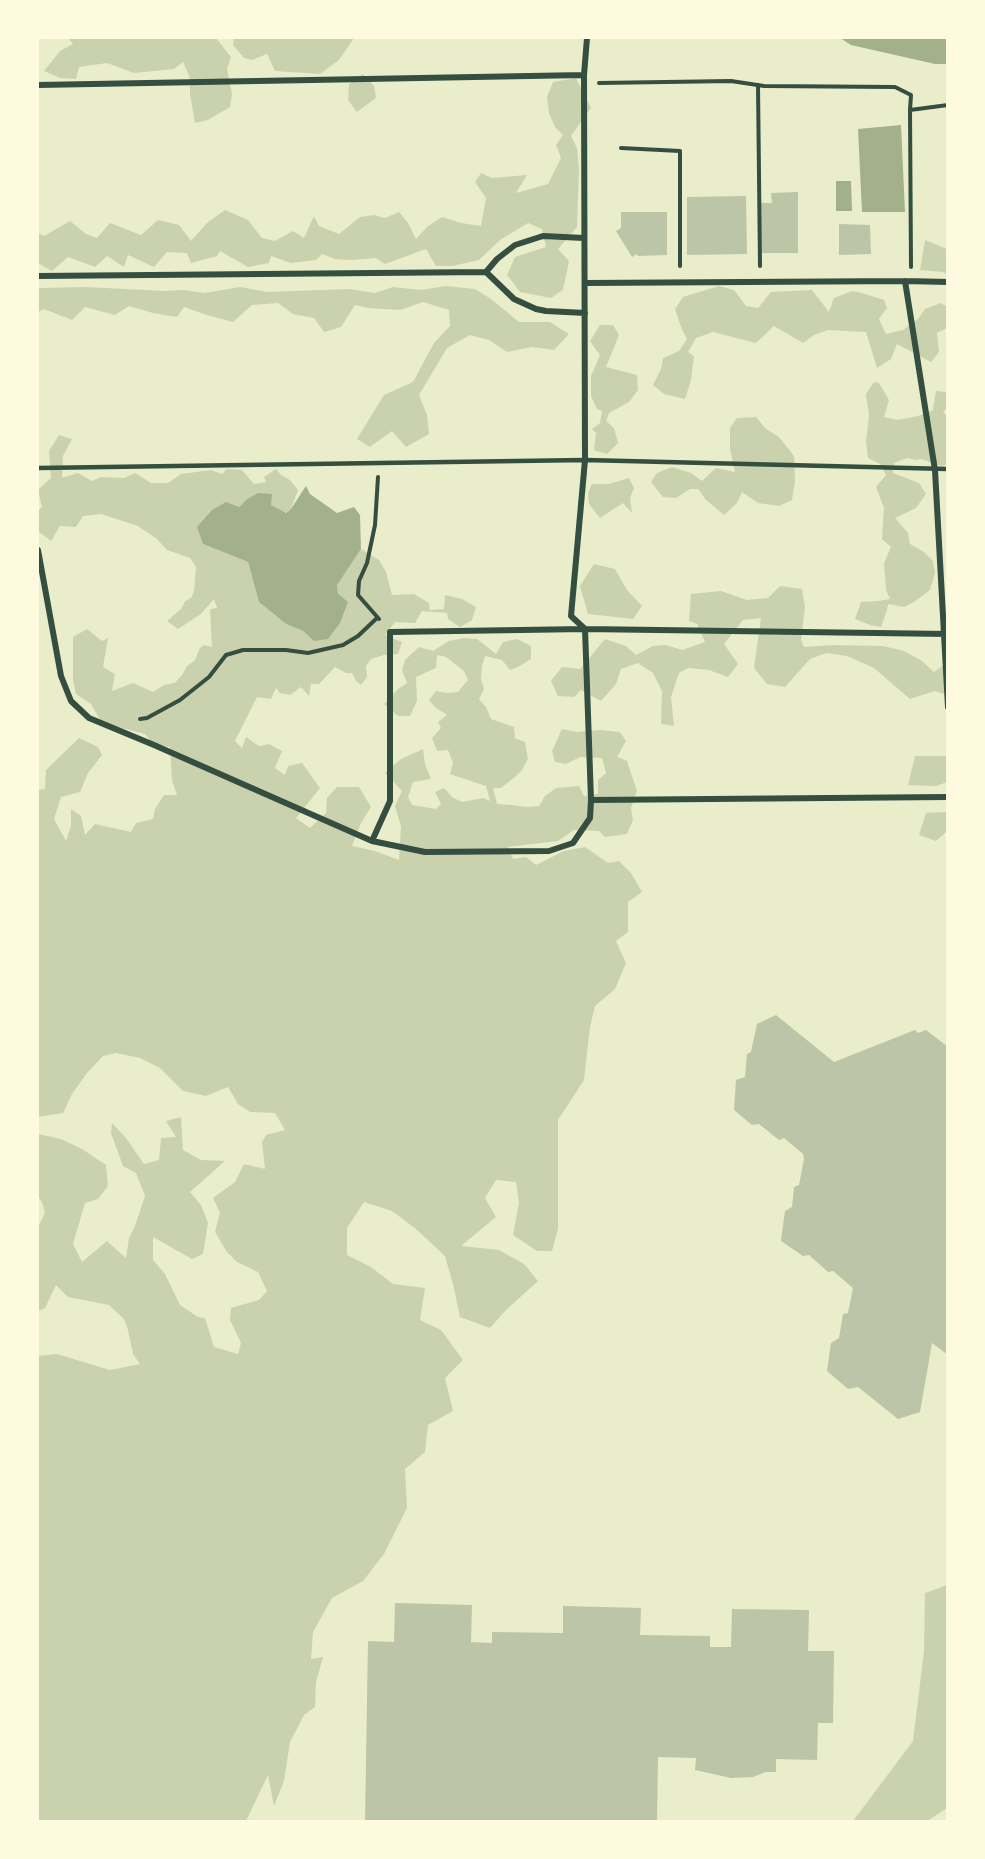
<!DOCTYPE html>
<style>
body{margin:0}
#map{position:relative;width:985px;height:1859px;overflow:hidden;background:#e9edc9;font-family:"Fira Sans Condensed",sans-serif}
canvas{display:block}
.frame{position:absolute;inset:0;border:39px solid #fefae0;pointer-events:none}
</style>
<div id="map">
<canvas width="985" height="1859"></canvas>
<div class="frame"></div>
</div>
<script>
const ctx = document.querySelector('canvas').getContext('2d');
ctx.lineJoin = 'round';
function fill(path, color) { ctx.fillStyle = color; ctx.fill(path, 'evenodd'); }
const shape = rows => new Path2D(rows.map(r => 'M' + r).join(''));
function trace(path, color, width, dash) { ctx.strokeStyle = color; ctx.lineWidth = width; ctx.lineCap = dash ? 'butt' : 'round'; ctx.setLineDash(dash || []); ctx.stroke(path); }
fill(shape([
 [68,38,216,38,231,57,227,69,232,94,230,107,208,120,195,123,190,94,190,78,183,62,174,69,134,73,107,63,79,67,76,79,60,78,44,71,60,51,73,44],
 [234,38,354,38,339,60,320,74,275,71,267,54,252,60,244,58,233,45],
 [363,74,374,86,376,98,357,112,348,100,349,84],
 [576,78,591,108,571,136,577,148,579,169,577,227,558,249,569,261,563,290,551,298,520,292,507,275,515,257,546,247,542,229,528,223,500,240,479,260,452,266,436,266,426,249,385,264,376,258,351,260,335,259,322,254,316,260,291,263,271,256,269,263,248,267,220,251,217,256,191,263,187,253,167,252,154,267,128,255,124,267,107,256,95,267,68,257,52,271,38,263,38,233,44,236,70,221,86,234,97,238,110,223,141,235,158,220,179,225,191,241,207,223,225,210,248,220,262,238,275,241,293,231,304,238,314,216,319,226,339,234,360,217,374,215,385,218,399,212,408,223,416,239,427,227,442,217,461,223,481,226,486,198,475,182,481,173,492,178,527,175,516,193,548,184,561,158,556,145,563,135,555,127,549,113,547,97,553,82],
 [925,240,947,249,947,275,943,272,920,270],
 [446,286,475,289,491,299,519,322,550,322,569,334,554,350,532,347,507,352,489,340,470,335,447,348,419,395,427,415,429,434,406,447,392,431,370,447,357,439,384,395,413,382,434,343,450,326,449,310,423,302,400,310,368,308,355,305,341,327,324,332,314,318,293,314,278,303,252,305,233,322,207,315,184,307,177,317,153,313,129,306,115,315,85,307,72,320,44,309,38,312,38,289,42,288,86,287,164,291,183,290,205,293,240,287,267,292,349,289,375,293,393,287,421,290],
 [719,286,734,290,746,306,758,308,771,292,812,290,829,312,834,298,852,291,862,293,884,300,887,308,879,319,886,334,903,330,918,319,925,309,941,303,947,307,947,328,937,333,939,352,931,362,897,344,891,359,877,368,866,332,828,330,814,335,803,343,774,326,756,343,713,332,696,338,688,352,694,356,691,380,685,399,664,394,653,385,661,369,663,358,679,351,687,339,681,327,675,309,683,297],
 [600,325,613,325,619,335,606,367,637,375,638,390,629,402,609,413,606,421,614,428,618,443,607,454,594,450,596,433,592,429,600,423,602,411,597,409,591,396,591,376,600,355,590,341],
 [874,382,879,383,889,400,884,417,898,420,918,416,933,410,936,391,947,392,947,408,943,412,947,415,947,464,942,466,921,459,916,460,907,458,894,463,893,473,919,483,926,494,916,508,895,518,908,533,910,544,924,552,933,561,935,573,930,590,914,602,904,607,888,604,887,610,881,627,870,625,855,619,861,602,878,601,890,599,886,590,884,563,891,547,882,539,884,508,876,487,886,475,880,464,868,458,866,442,869,415,866,394],
 [756,417,766,429,779,437,794,456,795,481,792,500,779,506,758,503,742,492,737,503,724,515,706,500,698,489,690,489,676,498,663,497,651,482,657,473,672,467,691,473,702,481,716,468,735,472,730,449,730,428,737,418],
 [59,435,72,439,63,456,62,478,78,473,92,481,101,477,124,478,135,473,151,483,168,483,181,474,211,470,222,474,227,469,242,470,254,484,266,482,264,477,276,469,281,475,290,480,298,490,291,509,285,513,271,505,246,500,203,544,248,562,259,602,286,624,303,631,314,641,338,594,337,584,361,549,379,560,386,572,392,595,414,594,429,603,430,610,444,609,445,595,462,599,476,607,472,620,460,627,448,619,447,613,422,611,415,623,395,622,385,635,402,642,398,654,384,655,371,659,366,666,367,677,361,685,356,681,352,673,346,673,335,667,319,684,311,684,309,696,301,687,290,695,280,693,276,688,271,699,257,697,235,741,242,748,246,737,259,746,269,744,282,751,275,768,285,775,288,766,302,763,320,788,296,818,310,828,326,813,327,798,337,787,359,787,371,807,361,823,352,846,375,851,399,860,401,827,395,806,402,791,385,773,401,759,423,749,425,764,431,779,413,782,408,797,412,805,436,809,441,804,435,792,444,788,452,797,462,802,483,798,490,801,486,786,450,774,453,763,448,750,437,751,432,738,441,728,438,722,447,715,435,707,429,700,436,691,447,693,458,692,468,680,464,671,446,657,437,655,436,668,416,677,417,701,410,716,398,716,384,704,398,689,407,683,402,670,405,660,419,647,433,651,449,641,464,638,477,639,496,654,503,642,517,639,531,646,531,659,518,667,510,670,502,660,485,656,482,666,481,679,484,689,479,699,486,707,491,719,514,727,515,738,525,742,528,759,522,770,515,777,501,788,493,788,497,804,512,805,526,807,539,806,545,796,556,788,579,786,584,796,598,794,598,780,606,773,602,758,580,757,566,764,555,762,552,751,562,729,577,732,601,730,620,732,626,741,617,757,627,761,637,791,631,808,633,820,627,834,605,837,599,831,574,830,558,841,508,847,513,859,526,857,536,865,564,851,585,847,608,863,619,861,631,873,642,892,628,902,628,932,616,941,626,963,615,989,595,1006,590,1027,584,1080,558,1120,558,1229,552,1251,537,1251,513,1235,519,1203,516,1182,496,1180,485,1198,496,1217,461,1246,499,1250,524,1264,538,1281,506,1310,490,1328,460,1317,454,1288,445,1256,416,1229,392,1211,364,1202,347,1228,347,1255,371,1267,393,1284,425,1288,420,1320,441,1330,463,1360,445,1378,453,1411,428,1425,425,1452,405,1469,407,1508,384,1554,363,1581,332,1598,313,1632,311,1659,323,1657,316,1682,315,1707,304,1715,290,1742,284,1781,274,1806,268,1775,246,1821,38,1821,38,1356,57,1354,110,1370,140,1364,133,1354,128,1330,124,1319,109,1305,68,1297,56,1285,45,1308,38,1311,38,1227,45,1213,42,1202,38,1197,38,1134,61,1139,82,1149,106,1165,108,1186,98,1199,85,1203,73,1244,82,1262,107,1241,126,1258,129,1238,135,1226,145,1196,136,1173,123,1166,111,1133,112,1123,126,1138,144,1164,159,1160,161,1138,176,1137,166,1121,181,1117,183,1150,201,1160,225,1161,190,1192,201,1205,208,1223,203,1254,192,1259,153,1237,153,1260,165,1274,180,1305,198,1317,205,1318,214,1347,238,1354,241,1343,230,1320,231,1308,259,1300,267,1291,258,1272,237,1262,227,1252,215,1232,220,1213,213,1198,235,1182,244,1164,265,1169,262,1142,266,1135,285,1130,275,1113,250,1112,238,1104,228,1087,206,1096,183,1091,160,1068,140,1058,116,1053,103,1056,87,1073,72,1094,63,1113,38,1117,38,790,45,789,46,770,79,738,98,747,102,755,88,773,80,792,61,797,54,819,66,841,71,826,71,809,81,816,85,835,95,824,131,832,136,823,153,819,155,809,164,795,177,795,172,780,170,747,154,745,145,734,102,723,91,704,76,694,73,680,73,637,87,629,102,641,108,638,103,667,115,674,112,691,133,683,153,692,164,685,175,683,182,675,187,666,195,660,200,648,204,645,212,647,210,609,217,608,214,599,201,614,178,629,167,621,182,608,185,601,191,598,194,591,196,567,190,558,167,550,157,539,138,526,101,514,83,516,76,527,60,526,51,541,38,531,38,511,42,507,38,490,51,478,49,451],
 [629,478,634,488,630,498,632,513,623,503,600,518,589,504,588,493,592,484,609,484],
 [594,564,615,569,627,590,642,606,633,619,588,614,580,586],
 [780,586,802,589,805,607,801,640,804,647,833,645,883,646,904,651,922,661,934,672,948,662,947,695,935,691,910,699,874,668,847,656,826,653,810,659,785,687,767,684,754,668,761,618,743,620,724,644,738,664,728,677,709,670,688,668,679,673,671,697,674,726,661,724,662,691,653,673,638,663,621,669,616,684,601,701,581,690,574,697,558,696,551,681,562,667,580,669,605,639,626,646,636,655,653,646,666,645,682,650,705,642,697,624,689,621,691,594,721,591,747,600,768,598],
 [915,756,947,756,947,782,936,786,908,785],
 [947,812,947,831,936,841,919,835,926,813],
 [947,1585,947,1808,927,1821,853,1821,913,1741,924,1651,925,1593]
]), '#cad2ad');
fill(shape([
 [840,38,947,38,947,64,935,64,851,45],
 [901,125,905,212,862,212,858,129],
 [836,181,851,181,852,211,836,211],
 [306,486,310,494,337,513,354,507,360,515,361,549,337,585,338,594,348,602,340,623,328,639,314,641,303,631,286,624,259,602,248,562,203,544,197,527,212,510,226,502,239,507,246,500,258,493,272,494,271,505,286,513,291,509]
]), '#a3b18a');
fill(shape([
 [798,192,798,253,761,253,761,203,772,203,771,193],
 [746,196,747,254,687,255,687,197],
 [621,212,667,212,667,255,638,256,637,254,632,257,616,231,621,228],
 [839,224,870,225,871,254,839,255],
 [776,1015,834,1062,915,1030,918,1033,926,1030,948,1047,948,1355,932,1343,920,1412,898,1419,858,1387,848,1389,827,1371,831,1343,839,1338,843,1314,848,1313,853,1288,833,1271,828,1272,809,1255,803,1256,781,1241,785,1211,792,1207,794,1187,799,1185,804,1159,803,1154,784,1138,779,1140,759,1124,752,1125,734,1110,736,1080,745,1077,747,1054,751,1052,757,1024],
 [395,1603,472,1605,471,1642,492,1643,492,1632,563,1633,563,1606,641,1608,640,1635,710,1636,710,1647,731,1647,732,1609,809,1610,808,1651,834,1651,833,1723,818,1723,817,1760,776,1759,776,1772,766,1772,753,1777,731,1778,695,1770,696,1758,658,1757,657,1822,365,1822,368,1641,394,1642]
]), '#bcc5a7');
trace(shape([
 [599,83,731,81,764,86,895,87,911,95,910,110],
 [758,85,760,266],
 [621,148,680,151,680,266],
 [911,267,910,110,948,105],
 [378,477,375,525,367,563,359,581,358,595,379,619],
 [140,719,147,718,180,700,209,677,226,655,243,650,286,650,308,653,343,645,358,636,377,618]
]), '#344e41', 4);
trace(shape([
 [38,468,585,460,948,469]
]), '#344e41', 4.5);
trace(shape([
 [587,38,584,75,585,460,571,616,585,629,591,800],
 [38,85,584,75],
 [486,272,497,259,515,245,543,236,584,238],
 [38,276,486,272,514,299,536,309,546,311,585,313],
 [905,281,935,470,948,707],
 [585,283,905,281,948,282],
 [38,550,61,676,71,701,89,718,154,745,372,841,390,801,390,632,585,629,948,634],
 [372,841,425,852,549,851,573,843,590,818,591,800,948,797]
]), '#344e41', 6);
</script>
